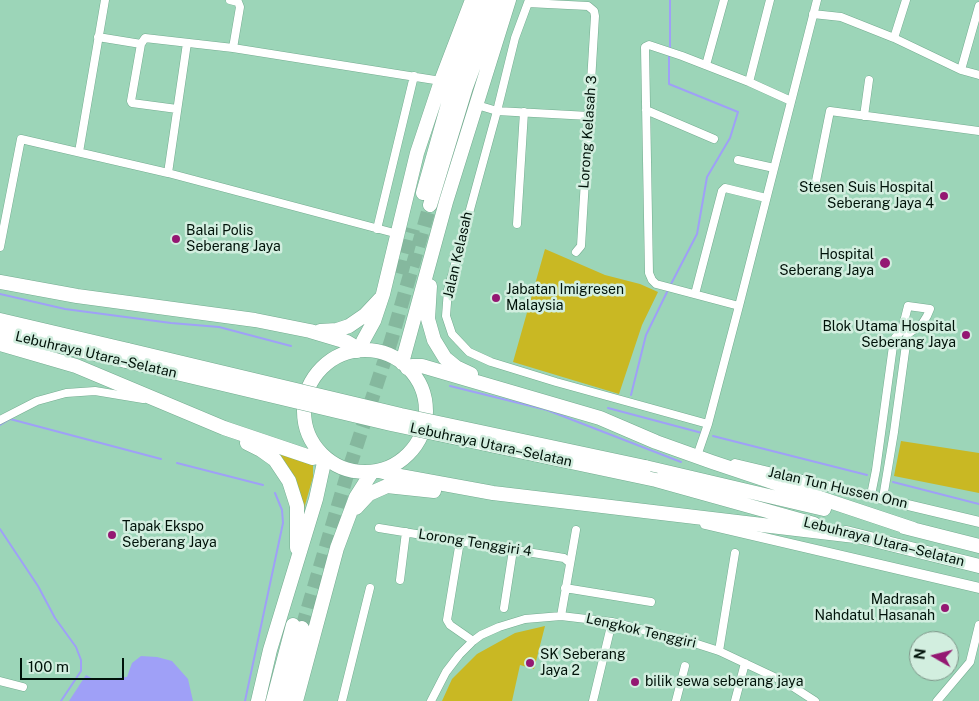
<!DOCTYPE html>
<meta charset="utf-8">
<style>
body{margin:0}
#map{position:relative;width:979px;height:701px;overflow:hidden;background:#9cd5b8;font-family:"Public Sans",sans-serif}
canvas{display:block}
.north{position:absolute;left:909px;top:631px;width:50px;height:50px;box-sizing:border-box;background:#d2eedf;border:1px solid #7e9689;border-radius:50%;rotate:278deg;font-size:14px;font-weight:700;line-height:20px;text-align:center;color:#001209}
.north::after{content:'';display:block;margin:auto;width:18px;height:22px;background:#941872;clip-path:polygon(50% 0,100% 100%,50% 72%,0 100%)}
.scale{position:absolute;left:20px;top:658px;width:104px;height:22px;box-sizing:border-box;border:2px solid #001209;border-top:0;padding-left:6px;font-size:15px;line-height:18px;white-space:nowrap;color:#001209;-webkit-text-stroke:4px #d2eedf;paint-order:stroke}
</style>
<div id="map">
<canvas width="979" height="701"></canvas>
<div class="north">N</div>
<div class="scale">100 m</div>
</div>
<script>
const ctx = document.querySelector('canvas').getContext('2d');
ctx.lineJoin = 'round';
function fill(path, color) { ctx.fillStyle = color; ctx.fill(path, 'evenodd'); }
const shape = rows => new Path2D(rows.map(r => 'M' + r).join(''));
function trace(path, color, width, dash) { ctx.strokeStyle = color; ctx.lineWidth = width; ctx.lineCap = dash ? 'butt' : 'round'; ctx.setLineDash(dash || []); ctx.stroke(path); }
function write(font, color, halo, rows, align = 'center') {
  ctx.font = font + ' "Public Sans",sans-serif'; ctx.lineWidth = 5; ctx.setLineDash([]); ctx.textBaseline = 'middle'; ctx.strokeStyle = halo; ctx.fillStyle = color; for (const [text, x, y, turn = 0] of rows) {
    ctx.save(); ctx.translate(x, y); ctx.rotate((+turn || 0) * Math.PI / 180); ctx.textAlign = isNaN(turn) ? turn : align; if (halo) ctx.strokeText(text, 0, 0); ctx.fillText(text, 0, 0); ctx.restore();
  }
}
fill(shape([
 [545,249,605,275,640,284,658,292,642,325,619,394,513,362],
 [255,440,313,461,313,477,299,526,300,503],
 [901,441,979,453,979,493,894,476],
 [545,626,534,669,520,665,512,701,442,701,452,679,477,654,515,633]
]), '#c9b823');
fill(shape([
 [141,656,157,657,172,661,188,679,193,701,69,701,86,675,95,680,127,677,132,663]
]), '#9fa0f7');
trace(shape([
 [670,50,670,0],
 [669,55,669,84,738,112,730,138,707,177,697,234,670,286],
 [0,294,65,309,171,323,219,327,291,346],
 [450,386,547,410,681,462],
 [631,395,646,335,668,290],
 [608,408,702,433],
 [0,425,10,419,161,459],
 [713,436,867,475],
 [177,463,263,485],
 [893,482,979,504],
 [0,529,38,586,55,618,76,647,81,660,81,671,61,701],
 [245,701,283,523,282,510,275,493]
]), '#9fa0f7', 2);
trace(shape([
 [401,274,413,229],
 [302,628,347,475,391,341,430,205]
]), '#85b89e', 14, [14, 7]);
const street = shape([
 [230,0,238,2,240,7,233,48],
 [529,0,515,38,497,111,448,290,446,316,452,334,469,352,491,362,556,382,708,424],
 [528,3,588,6,594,11,595,16,581,246,576,252],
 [813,14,841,17,894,38,961,70,979,75],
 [98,37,141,44],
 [894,38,906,0],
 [706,65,724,0],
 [961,70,979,6],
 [749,82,770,0],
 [477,105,497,111,589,116],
 [177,109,132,103,131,101,141,44,145,38,233,48,441,81],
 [646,110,714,139],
 [864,116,869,80],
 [79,152,105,0],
 [738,160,774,168],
 [168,173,187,43],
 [816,181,830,111,979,131],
 [517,224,524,112],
 [377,229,414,76],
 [0,247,21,139,168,173,398,234],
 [695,294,722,191,725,188,766,198],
 [739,306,656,284,652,280,649,273,645,47,649,45,682,56,749,82,791,101],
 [0,420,37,401,66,393,95,391,143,399],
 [697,456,708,424,739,306,817,0],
 [871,495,876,470,893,346,895,338,902,330,908,306,930,309,927,316,922,324,908,334,907,337,894,432,883,498],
 [379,528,564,558,570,563],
 [460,541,447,620,450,625,473,641],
 [400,580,406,532],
 [565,588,651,602],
 [504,608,513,550],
 [561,616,576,530],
 [719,651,735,553],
 [0,681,23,687],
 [342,701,370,588],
 [431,701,446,672,459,655,473,641,481,635,499,627,525,619,561,616,612,622,691,642,719,651,787,683,815,701],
 [593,701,612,622],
 [676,701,685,666],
 [735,701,745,663],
 [937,701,970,662,979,625]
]);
const secondary = shape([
 [735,464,979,522],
 [705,524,979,588]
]);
const highway = shape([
 [423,193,458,69,485,0],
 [430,205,466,87,498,0],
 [0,282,77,296,255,320,310,331,347,342,352,345,357,351],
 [430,286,428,319,434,340,445,358,456,367,471,374],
 [0,320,128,350],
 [320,331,337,330,349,326,365,315,380,299],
 [0,332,126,361],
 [0,344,76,366,224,428,313,458,323,456],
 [361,350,363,341,374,321,383,294,417,153,441,81,472,0],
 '304 411a61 61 0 1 1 122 0a61 61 0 1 1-122 0Z',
 [402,363,446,202,509,0],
 [407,368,412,366,422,366,600,418,656,442,712,462,913,529],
 [247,443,261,450,275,460,289,481,297,506,297,548],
 [645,467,824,509],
 [379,471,400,476,493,493,855,536],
 [656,480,814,524],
 [356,508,369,494,387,486,434,491],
 [904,527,979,546],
 [846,533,979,566],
 [258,701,270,650,316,499,325,458],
 [273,701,293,625],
 [284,701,302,628],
 [296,701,337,548,356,497,372,472]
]);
trace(street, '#74ac90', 9);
trace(secondary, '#74ac90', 11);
trace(highway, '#74ac90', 15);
trace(street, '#fff', 8);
trace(secondary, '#fff', 10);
trace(highway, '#fff', 14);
const highwayBridge = shape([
 [128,350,401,415,645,467],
 [126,361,391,424,656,480]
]);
trace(highwayBridge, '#74ac90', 15, []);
trace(highwayBridge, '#fff', 14);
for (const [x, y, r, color] of [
 [944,196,5,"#941872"],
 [176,239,5,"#941872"],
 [885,263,6,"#941872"],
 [496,298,5,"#941872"],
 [966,335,5,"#941872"],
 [112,535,5,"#941872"],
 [945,608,5,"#941872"],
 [530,663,5,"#941872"],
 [635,682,5,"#941872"]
]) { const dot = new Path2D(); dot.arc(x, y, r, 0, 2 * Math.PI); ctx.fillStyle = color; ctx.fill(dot); trace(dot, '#d2eedf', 2); }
write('14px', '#001209', '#d2eedf', [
 ["Lorong Kelasah 3",588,132,-86],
 ["Jalan Kelasah",458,255,-77],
 ["Lebuhraya Utara–Selatan",96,355,13],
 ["Lebuhraya Utara–Selatan",491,445,12],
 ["Jalan Tun Hussen Onn",838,488,13],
 ["Lebuhraya Utara–Selatan",884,542,14],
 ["Lorong Tenggiri 4",475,543,9],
 ["Lengkok Tenggiri",641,631,13]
]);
write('14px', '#001209', '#d2eedf', [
 ["Stesen Suis Hospital",934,188,"right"],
 ["Seberang Jaya 4",934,204,"right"],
 ["Balai Polis",186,231],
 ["Seberang Jaya",186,247],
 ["Hospital",874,255,"right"],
 ["Seberang Jaya",874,271,"right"],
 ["Jabatan Imigresen",506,290],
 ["Malaysia",506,306],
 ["Blok Utama Hospital",956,327,"right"],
 ["Seberang Jaya",956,343,"right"],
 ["Tapak Ekspo",122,527],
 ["Seberang Jaya",122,543],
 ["Madrasah",935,600,"right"],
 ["Nahdatul Hasanah",935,616,"right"],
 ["SK Seberang",540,655],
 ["Jaya 2",540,671],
 ["bilik sewa seberang jaya",645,682]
], 'left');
</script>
